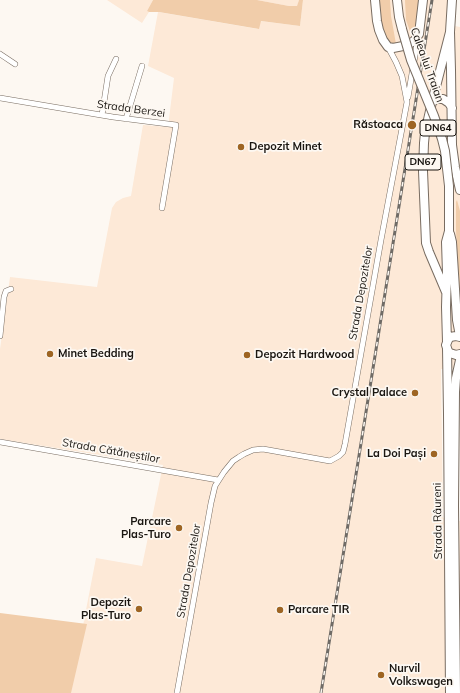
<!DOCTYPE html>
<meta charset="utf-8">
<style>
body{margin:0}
canvas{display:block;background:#fdf8f2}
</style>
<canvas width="460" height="693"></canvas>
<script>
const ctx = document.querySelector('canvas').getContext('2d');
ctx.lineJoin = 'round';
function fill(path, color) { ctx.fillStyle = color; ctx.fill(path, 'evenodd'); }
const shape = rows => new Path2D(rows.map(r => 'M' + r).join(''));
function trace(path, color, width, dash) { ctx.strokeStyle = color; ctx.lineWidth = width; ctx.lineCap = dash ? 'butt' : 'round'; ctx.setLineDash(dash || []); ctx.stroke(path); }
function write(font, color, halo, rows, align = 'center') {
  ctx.font = font + ' Mulish,sans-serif'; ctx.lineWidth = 3.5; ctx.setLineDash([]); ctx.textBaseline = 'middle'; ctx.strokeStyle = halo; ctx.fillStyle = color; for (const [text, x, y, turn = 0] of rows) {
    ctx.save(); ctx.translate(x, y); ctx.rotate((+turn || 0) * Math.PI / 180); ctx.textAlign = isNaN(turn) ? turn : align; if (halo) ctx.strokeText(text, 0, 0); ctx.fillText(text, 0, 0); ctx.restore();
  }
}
fill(shape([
 [107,0,153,0,147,11,149,12,142,23],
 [257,0,299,0,297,7,289,6],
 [303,0,456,0,455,26,460,27,460,368,441,369,443,518,460,521,460,693,70,693,96,558,142,566,163,465,0,439,0,349,10,277,97,287,112,208,116,202,123,198,131,196,143,125,168,127,174,78,148,66,158,12,258,29,260,21,300,26]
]), '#fde9d7');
fill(shape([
 [153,0,257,0,289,6,297,6,299,0,303,0,300,26,261,21,259,29,159,12,149,12,147,11],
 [379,0,390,0,391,16,396,44,392,45,389,43,384,33,380,23],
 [405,0,420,0,416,31,412,37,406,20],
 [457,200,460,211,460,309,456,230,456,202],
 [0,613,87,624,71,693,0,693]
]), '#f1cdaa');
const street = shape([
 [0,54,15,64],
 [408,97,418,38],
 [0,98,113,117,176,125,162,208],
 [102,115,108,76,116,59],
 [126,119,142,66],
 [0,336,4,297,6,291,11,289],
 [0,442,218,480],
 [177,693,211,503,215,486,224,472,233,461,239,457,244,454,253,450,263,449,330,461,339,456,343,452,345,444,381,240,407,102,402,76,396,62,388,47]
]);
const primary = shape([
 [375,0,377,21,379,30,383,40,388,47,393,48,403,46,409,44,414,41,419,34,423,0],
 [397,0,399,17,402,29],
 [452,0,450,32,451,70,452,145,455,167,460,190],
 [432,102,436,99,443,99,449,103,452,108],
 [450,234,452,242,457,320,460,336],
 [446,292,429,252,426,243,423,171,424,143,425,133,432,102,450,32],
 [460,337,456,336,450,337,448,340,446,345,448,351,450,353,456,355,460,354],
 [447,342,446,307,447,273,446,242,449,231],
 [447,348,448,414,450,693],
 [456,693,454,506,455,392,456,378,460,360]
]);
trace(street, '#786c61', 6);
trace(primary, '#786c61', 10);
trace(street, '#fff', 5);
trace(primary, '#fff', 8);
const rail = shape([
 [321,693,432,0]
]);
trace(rail, '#6f6b66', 3);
trace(rail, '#fdf8f2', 1.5, [4.5]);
const primaryBridge = shape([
 [402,29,411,60,434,116,442,139,445,151,449,186,449,231]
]);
trace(primaryBridge, '#786c61', 10, []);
trace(primaryBridge, '#fff', 8);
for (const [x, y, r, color] of [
 [412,125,5,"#9e6523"],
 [241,147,4,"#9e6523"],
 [50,354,4,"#9e6523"],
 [247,355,4,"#9e6523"],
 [415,393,4,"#9e6523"],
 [434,454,4,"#9e6523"],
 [179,528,4,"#9e6523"],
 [139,609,4,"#9e6523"],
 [280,610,4,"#9e6523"],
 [381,675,4,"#9e6523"]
]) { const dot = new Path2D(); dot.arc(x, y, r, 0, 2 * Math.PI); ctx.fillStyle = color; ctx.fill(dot); trace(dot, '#fdf8f2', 1.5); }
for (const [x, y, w] of [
 [438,128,36],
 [423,162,36]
]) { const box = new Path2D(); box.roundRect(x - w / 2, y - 8, w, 16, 3); ctx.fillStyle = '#fdf8f2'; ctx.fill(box); trace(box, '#1a1611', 1); }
write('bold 10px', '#1a1611', null, [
 ["DN64",438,128],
 ["DN67",423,162]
]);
write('11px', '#1a1611', '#fdf8f2', [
 ["Calea lui Traian",427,65,70],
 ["Strada Berzei",131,109,8],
 ["Strada Depozitelor",361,293,-80],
 ["Strada Cătăneștilor",111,451,10],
 ["Strada Râureni",438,521,-91],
 ["Strada Depozitelor",189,571,-80]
]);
write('bold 11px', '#1a1611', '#fdf8f2', [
 ["Răstoaca",403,125],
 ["Depozit Minet",249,147,"left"],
 ["Minet Bedding",58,354,"left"],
 ["Depozit Hardwood",255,355,"left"],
 ["Crystal Palace",407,393],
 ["La Doi Pași",426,454],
 ["Parcare",171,522],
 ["Plas-Turo",171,535],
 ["Depozit",131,603],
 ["Plas-Turo",131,616],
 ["Parcare TIR",288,610,"left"],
 ["Nurvil",389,669,"left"],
 ["Volkswagen",389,682,"left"]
], 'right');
</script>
